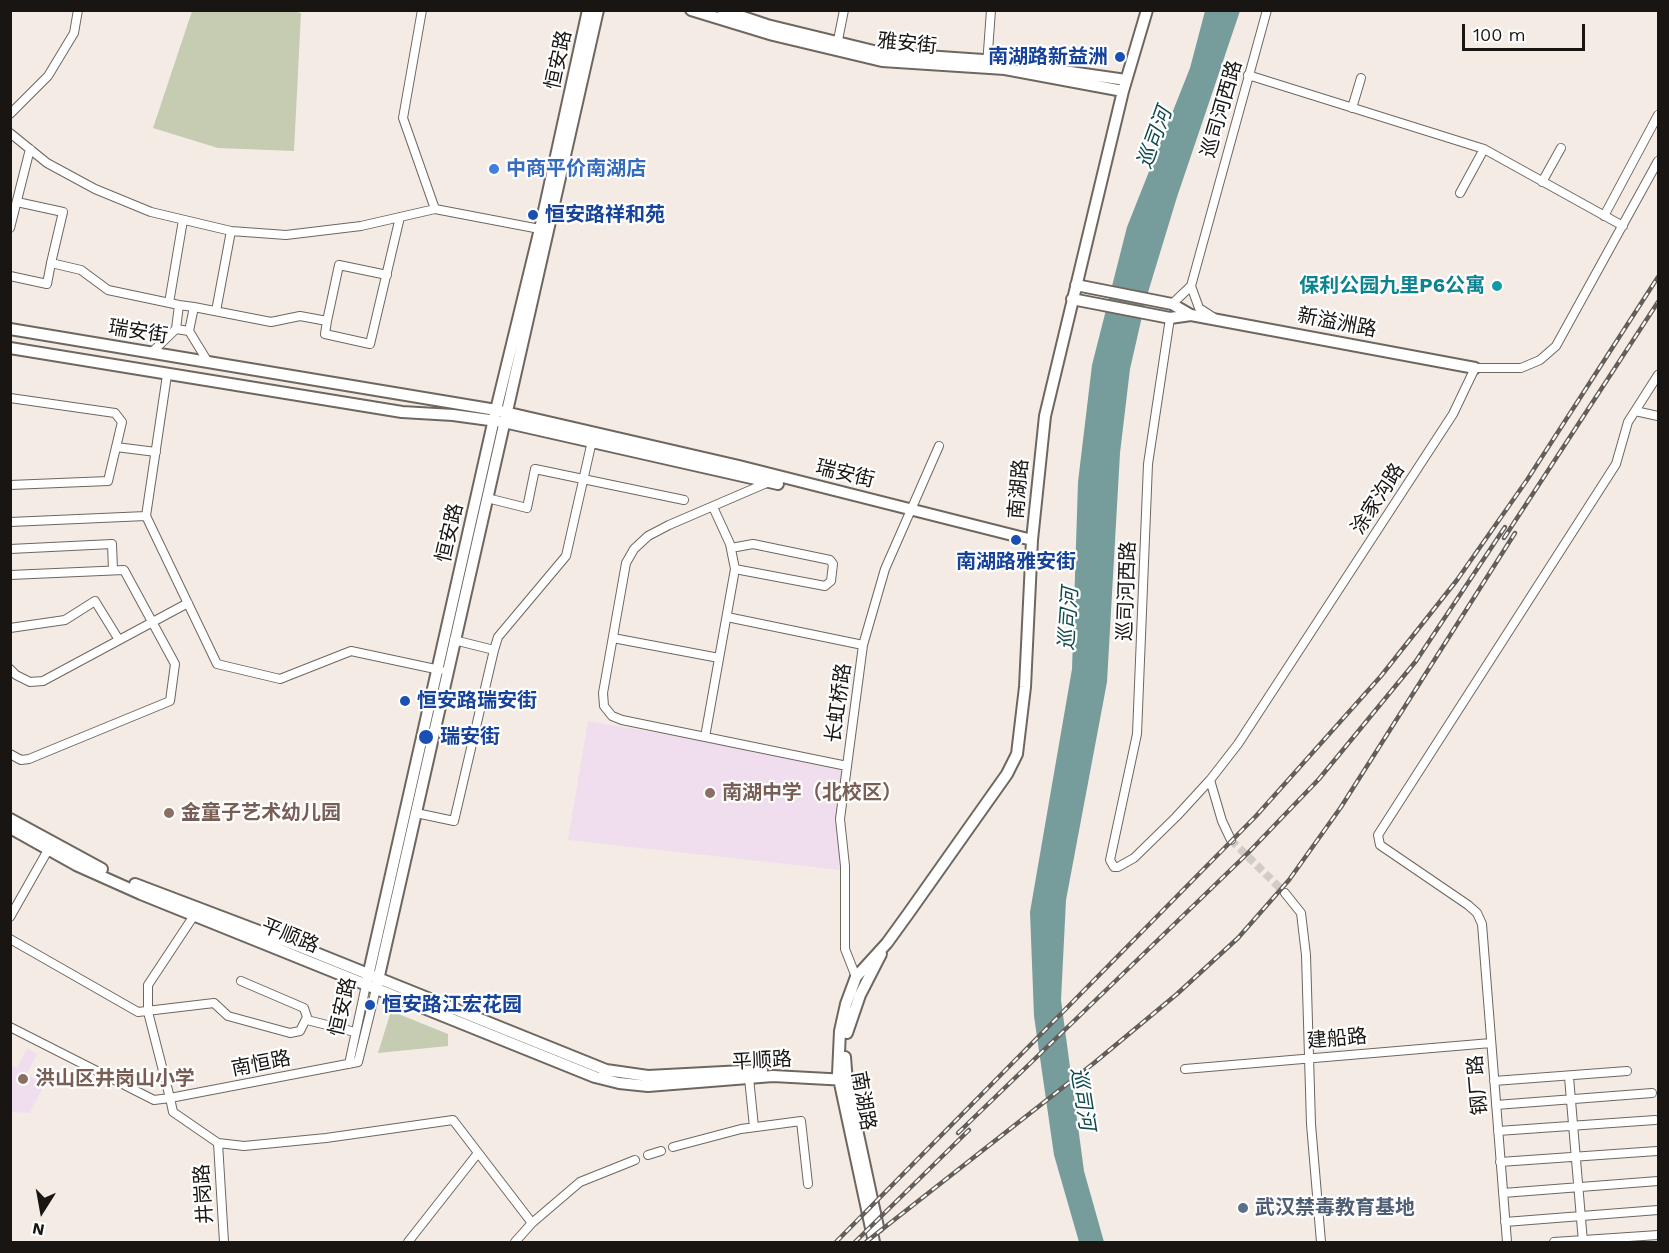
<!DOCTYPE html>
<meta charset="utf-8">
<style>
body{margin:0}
#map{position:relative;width:1669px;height:1253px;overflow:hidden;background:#f4ece4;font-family:"Work Sans",sans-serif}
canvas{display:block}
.frame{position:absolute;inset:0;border:12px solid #181513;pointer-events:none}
.north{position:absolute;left:12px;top:1181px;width:60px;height:60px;-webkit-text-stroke:4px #fff;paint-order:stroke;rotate:191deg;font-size:16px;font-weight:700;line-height:24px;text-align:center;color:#181513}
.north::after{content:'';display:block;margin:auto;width:21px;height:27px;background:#181513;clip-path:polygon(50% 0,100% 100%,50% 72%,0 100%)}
.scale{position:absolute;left:1462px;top:24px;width:123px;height:27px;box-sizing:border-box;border:3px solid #181513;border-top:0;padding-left:8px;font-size:18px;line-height:21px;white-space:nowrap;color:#181513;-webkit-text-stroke:4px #fff;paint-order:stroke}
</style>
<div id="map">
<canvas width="1669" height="1253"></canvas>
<div class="frame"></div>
<div class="north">N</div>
<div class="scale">100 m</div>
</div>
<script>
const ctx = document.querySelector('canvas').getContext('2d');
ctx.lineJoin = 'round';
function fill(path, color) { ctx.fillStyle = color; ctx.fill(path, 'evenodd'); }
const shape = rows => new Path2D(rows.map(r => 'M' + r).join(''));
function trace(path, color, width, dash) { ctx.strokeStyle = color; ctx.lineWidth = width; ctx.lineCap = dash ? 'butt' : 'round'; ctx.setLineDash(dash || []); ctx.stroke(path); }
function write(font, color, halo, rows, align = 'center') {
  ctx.font = font + ' "Work Sans","Noto Sans SC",sans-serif'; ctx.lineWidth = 4.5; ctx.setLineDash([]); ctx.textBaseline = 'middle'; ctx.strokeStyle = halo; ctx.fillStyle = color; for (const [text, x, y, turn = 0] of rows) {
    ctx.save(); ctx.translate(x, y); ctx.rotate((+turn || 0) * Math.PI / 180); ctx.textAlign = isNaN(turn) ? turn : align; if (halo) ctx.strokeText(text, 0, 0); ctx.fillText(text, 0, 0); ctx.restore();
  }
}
fill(shape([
 [588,721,847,766,840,819,840,870,568,840],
 [27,1048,37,1054,27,1074,45,1083,30,1113,11,1112,11,1065,17,1068]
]), '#f0dded');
fill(shape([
 [288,10,301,13,294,151,218,148,153,128,192,11],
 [391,1011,448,1034,448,1046,378,1053]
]), '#c5ccb2');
fill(shape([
 [1205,11,1240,11,1177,197,1146,299,1130,369,1120,453,1107,682,1066,900,1061,1000,1084,1171,1104,1242,1079,1242,1054,1155,1034,1016,1030,912,1072,669,1078,482,1092,365,1127,227,1190,68]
]), '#769c9c');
trace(shape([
 [1231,840,1285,893]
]), '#d3ccc5', 8, [8, 4]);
const street = shape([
 [422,10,403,118,435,209],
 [837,45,844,10],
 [987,65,991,10],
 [1248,75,1484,149,1623,226],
 [1352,108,1361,78],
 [10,114,48,76,74,33,78,10],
 [10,133,47,163,95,189,151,212,231,231,286,235,361,226,435,209,545,230],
 [1542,182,1561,148],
 [1460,193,1484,149],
 [17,202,63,212,51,263,81,270,108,290,179,305],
 [1604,216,1658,115],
 [10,228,30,149],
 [10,276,47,284,51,263],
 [1191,286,1199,308,1213,317],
 [169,303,183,220],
 [1172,304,1191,286,1267,10],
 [194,307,271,322,300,316,327,321,325,334,370,344,400,217],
 [216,311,231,231],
 [1170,318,1148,464,1137,734,1110,860,1114,867,1118,867,1134,858,1176,817,1210,780,1238,744,1453,414,1475,368,1521,368,1540,360,1556,346,1658,161],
 [327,321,339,265,387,275],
 [176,329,179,305,194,307,189,331],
 [151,353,176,329,189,331,208,362],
 [167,375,146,516,217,664,280,679,351,651,440,670],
 [10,398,115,413,122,422,108,481,10,485],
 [1635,411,1658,416],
 [116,447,156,452],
 [769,482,669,525,648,536,634,549,626,563,603,693,604,706,612,716,622,720,847,766],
 [487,498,527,508,535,469,684,500],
 [10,522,146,516],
 [731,548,753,544,830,560,833,564,831,581,825,586,735,569],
 [10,549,112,544,113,570],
 [10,575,124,570,175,664,170,701,29,759,21,760,10,754],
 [727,617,863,645],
 [10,628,65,620,95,601,119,640],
 [613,638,719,658],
 [454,640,494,650,498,637,566,556,592,441],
 [10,669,16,675,30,682,43,681,188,603],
 [705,737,735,569,730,544,713,507],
 [1210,780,1222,821,1231,840],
 [416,813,454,821,494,650],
 [1285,893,1301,913,1306,955,1311,1124,1321,1242],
 [10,917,48,850],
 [193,917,148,985,148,1012,170,1098,358,1062,376,989],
 [10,939,138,1012,214,1003,228,1016,290,1033,300,1031,307,1017,304,1008,241,981],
 [856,977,845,949,845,866,840,819,863,645,885,569,939,446],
 [307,1020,355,1032],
 [10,1027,154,1100,170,1098,173,1112,218,1143,244,1146,326,1138,453,1120,532,1223,515,1242],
 [349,1064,366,985],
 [1185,1069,1491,1043],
 [1569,1077,1583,1242],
 [749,1078,754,1127],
 [1494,1081,1627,1071],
 [1496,1105,1652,1093],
 [1498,1131,1655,1120],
 [218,1143,224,1242],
 [673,1147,741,1129,801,1121,808,1184],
 [648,1155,661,1151],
 [1500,1162,1657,1151],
 [1503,1193,1658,1181],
 [1505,1222,1658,1210],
 [532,1223,580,1182,635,1160],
 [408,1242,478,1153],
 [1507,1242,1482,924,1477,913,1468,905,1380,845,1378,835,1616,464,1628,422,1658,375],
 [1554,1242,1658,1235]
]);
const secondary = shape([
 [691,10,773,35,882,61,1005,69,1123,91],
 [722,10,767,25,882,53,998,61],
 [1028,66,1126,80],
 [1072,299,1170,318,1191,315,1172,304,1076,285],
 [1191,315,1475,368],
 [10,329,496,410,739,466,1032,540],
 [10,348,402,412,453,415,504,422,778,484],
 [10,819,102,869],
 [10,828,76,865,141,894,595,1077,619,1083,648,1086,773,1076,847,1080],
 [135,884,301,947,606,1070,648,1076,762,1070],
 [366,985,496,410,540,229,588,10],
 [376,989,598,10],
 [847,1033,860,995,881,954],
 [845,1057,847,1083,878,1227],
 [874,1242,838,1074,840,1031,846,1004,856,977,887,943,908,914,1007,774,1017,754,1025,687,1032,540,1045,416,1123,91,1147,10]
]);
trace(street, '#6e6760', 10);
trace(secondary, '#6e6760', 14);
trace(street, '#fff', 8);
trace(secondary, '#fff', 10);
const rail = shape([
 [1504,538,1658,302],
 [958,1133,1248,853,1319,779,1416,661,1505,527],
 [836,1242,1256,816,1381,676,1457,580,1527,480,1658,277],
 [855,1242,969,1130],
 [866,1242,1094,1063,1177,994,1238,938,1289,880,1341,807,1515,533]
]);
trace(rail, '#635e5a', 4.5);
trace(rail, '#fff', 2, [7]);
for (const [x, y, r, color] of [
 [1120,57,6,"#1a4fb4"],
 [494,169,6,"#3f7fe0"],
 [533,215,6,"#1a4fb4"],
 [1497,286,6,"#0f9aa8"],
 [1016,540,6,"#1a4fb4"],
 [405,701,6,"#1a4fb4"],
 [426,737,8,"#1a4fb4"],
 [710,793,6,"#8d6e63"],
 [169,813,6,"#8d6e63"],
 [370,1005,6,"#1a4fb4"],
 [23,1079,6,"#8d6e63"],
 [1243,1208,6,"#5c6f8a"]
]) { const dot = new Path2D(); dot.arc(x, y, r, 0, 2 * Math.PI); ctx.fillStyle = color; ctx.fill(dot); trace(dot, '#fff', 2); }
write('20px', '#181513', '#fff', [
 ["雅安街",907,44,6],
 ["恒安路",559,60,-78],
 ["巡司河西路",1222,109,-74],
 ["新溢洲路",1337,323,11],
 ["瑞安街",138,332,9],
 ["瑞安街",845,474,14],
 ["南湖路",1019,489,-85],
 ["涂家沟路",1378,499,-57],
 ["恒安路",450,533,-77],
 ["巡司河西路",1127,591,-88],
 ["长虹桥路",839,703,-82],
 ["平顺路",290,936,22],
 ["恒安路",343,1007,-77],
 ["建船路",1337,1039,-5],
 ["平顺路",762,1061,-3],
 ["南恒路",261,1064,-11],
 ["钢厂路",1478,1085,-95],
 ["南湖路",863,1101,80],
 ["井岗路",204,1194,-94]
]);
write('bold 20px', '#164399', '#fff', [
 ["南湖路新益洲",1108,57,"right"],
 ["恒安路祥和苑",545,215],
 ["南湖路雅安街",1016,562,"center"],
 ["恒安路瑞安街",417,701],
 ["瑞安街",440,737],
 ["恒安路江宏花园",382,1005]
], 'left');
write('bold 20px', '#366cbe', '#fff', [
 ["中商平价南湖店",506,169]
], 'left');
write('bold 20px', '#0d838f', '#fff', [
 ["保利公园九里P6公寓",1485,286]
], 'right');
write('bold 20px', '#785e54', '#fff', [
 ["南湖中学（北校区）",722,793],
 ["金童子艺术幼儿园",181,813],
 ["洪山区井岗山小学",35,1079]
], 'left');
write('bold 20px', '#4e5e75', '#fff', [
 ["武汉禁毒教育基地",1255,1208]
], 'left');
write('italic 21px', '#104b4b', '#fff', [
 ["巡司河",1155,138,-70],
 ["巡司河",1069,619,-86],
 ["巡司河",1082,1099,81]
]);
</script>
